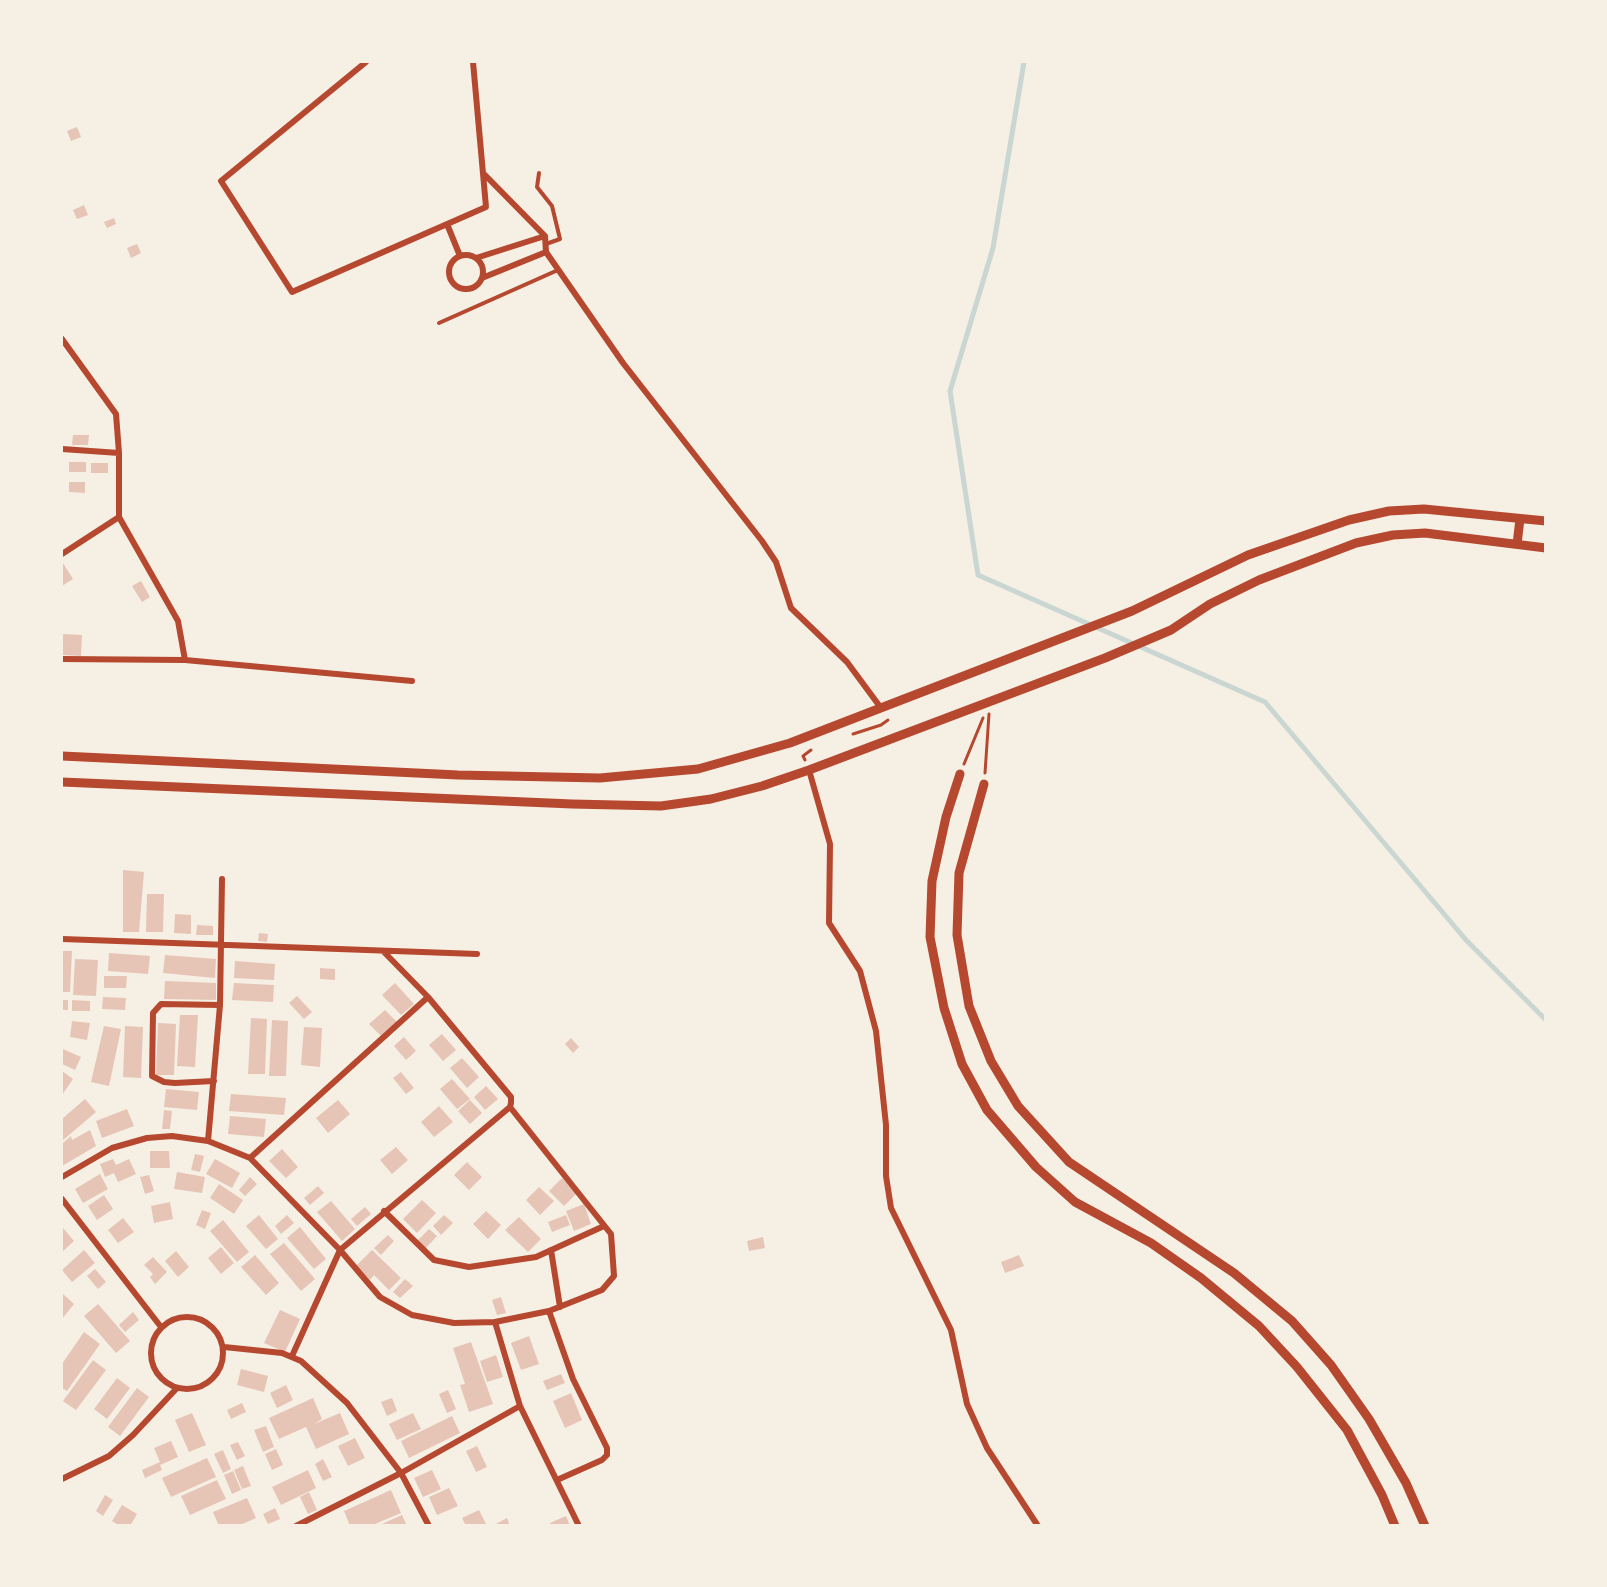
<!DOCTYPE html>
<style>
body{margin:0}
#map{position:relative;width:1607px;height:1587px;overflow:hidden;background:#f6efe4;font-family:"Source Sans 3",sans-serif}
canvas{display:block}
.frame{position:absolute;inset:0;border:63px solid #f6efe4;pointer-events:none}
</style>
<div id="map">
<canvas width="1607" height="1587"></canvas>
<div class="frame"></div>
</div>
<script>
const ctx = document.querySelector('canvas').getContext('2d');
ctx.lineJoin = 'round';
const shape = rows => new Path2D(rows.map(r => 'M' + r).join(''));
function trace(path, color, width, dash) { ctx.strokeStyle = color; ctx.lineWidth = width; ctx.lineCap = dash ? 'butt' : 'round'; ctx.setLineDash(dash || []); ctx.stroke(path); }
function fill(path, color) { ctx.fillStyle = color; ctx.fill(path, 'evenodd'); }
trace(shape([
 [1024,62,993,248,950,391,978,575,1265,702,1466,940,1546,1020]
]), '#c9d6d2', 5);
fill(shape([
 [77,127,81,137,71,141,67,131],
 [84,205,88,215,77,219,73,210],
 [114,218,116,224,107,228,104,222],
 [137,244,141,253,131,258,127,248],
 [73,435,89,435,88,445,72,445],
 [69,462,86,462,86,472,69,472],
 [91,463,108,463,108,473,91,473],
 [69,482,85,482,85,493,69,492],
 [63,563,73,579,62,586,62,564],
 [141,581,150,597,142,602,132,586],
 [62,634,82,635,81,656,62,655],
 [123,870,144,872,139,932,123,932],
 [147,894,164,894,163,932,146,932],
 [175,914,191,915,191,934,174,933],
 [197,925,213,926,213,935,196,935],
 [259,933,268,934,267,942,258,941],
 [62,951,72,951,70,992,62,992],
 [109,953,150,956,148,974,108,971],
 [165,955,216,959,215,978,163,973],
 [75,959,98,960,96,996,73,995],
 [235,961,275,964,274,980,234,978],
 [320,968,335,969,335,980,320,979],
 [104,976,127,976,126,988,104,988],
 [165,981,216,983,216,1000,164,999],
 [234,983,274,985,273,1002,232,1000],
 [395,983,414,1004,401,1015,382,995],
 [297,996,312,1012,304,1019,289,1003],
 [103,997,126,998,125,1010,102,1009],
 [62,1000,68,1000,68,1010,62,1010],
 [72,1000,90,1001,90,1011,72,1011],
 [385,1010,397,1022,381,1036,369,1024],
 [180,1015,198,1015,195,1067,177,1066],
 [251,1018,267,1019,265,1074,248,1074],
 [272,1020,288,1021,286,1076,269,1076],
 [72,1021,90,1023,87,1040,70,1037],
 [158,1023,176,1024,174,1075,156,1075],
 [104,1026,121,1029,109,1086,91,1082],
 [125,1026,143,1027,141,1078,123,1077],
 [304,1027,322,1028,320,1067,301,1065],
 [442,1034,456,1050,443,1061,429,1045],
 [404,1037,416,1051,406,1060,394,1046],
 [571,1038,579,1047,573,1053,565,1044],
 [63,1049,81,1057,75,1070,62,1064],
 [462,1058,479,1077,467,1088,450,1068],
 [62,1071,73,1079,62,1095],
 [401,1072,414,1088,406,1094,393,1078],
 [452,1079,470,1099,457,1109,440,1089],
 [486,1086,498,1099,485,1110,474,1097],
 [166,1089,199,1092,197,1110,164,1107],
 [231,1094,286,1098,284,1115,229,1111],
 [85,1099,96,1112,62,1141,62,1119],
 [338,1100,350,1114,328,1133,316,1118],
 [470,1100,482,1113,470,1124,458,1111],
 [439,1106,453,1122,434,1137,421,1122],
 [127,1109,134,1126,102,1138,96,1121],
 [164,1110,172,1111,170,1129,162,1129],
 [230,1116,266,1119,264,1137,228,1134],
 [90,1130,96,1146,62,1166,63,1143,71,1136,72,1140],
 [396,1147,408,1160,392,1174,380,1160],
 [282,1149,298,1167,286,1178,269,1161],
 [150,1151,169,1151,170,1168,150,1168],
 [195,1154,204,1156,200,1172,191,1170],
 [113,1159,116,1165,129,1159,136,1174,118,1182,114,1173,105,1177,100,1164],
 [215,1159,240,1173,232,1188,206,1174],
 [467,1162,482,1177,469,1190,454,1175],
 [177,1172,205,1177,202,1193,174,1189],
 [100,1174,108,1189,83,1203,75,1189],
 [149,1175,154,1191,145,1194,140,1177],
 [250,1177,257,1184,245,1196,239,1190],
 [562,1178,577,1193,564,1206,549,1191],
 [219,1184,243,1200,234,1214,210,1198],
 [318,1186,324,1193,310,1205,304,1198],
 [539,1187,554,1201,540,1215,526,1200],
 [104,1195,113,1209,97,1220,88,1206],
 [422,1200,436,1213,417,1233,403,1219],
 [331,1201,355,1229,342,1241,317,1212],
 [170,1202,173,1219,154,1223,151,1206],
 [584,1204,591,1224,574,1231,566,1211],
 [365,1207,371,1214,357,1226,351,1219],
 [202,1210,211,1213,205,1229,196,1225],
 [486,1211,501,1225,488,1239,473,1224],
 [259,1215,278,1239,266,1249,246,1226],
 [287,1215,294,1223,281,1234,275,1226],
 [444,1215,453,1223,441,1235,433,1226],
 [566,1215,570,1225,552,1232,548,1222],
 [519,1217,541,1239,528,1252,505,1230],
 [123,1218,134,1232,118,1243,108,1230],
 [223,1220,249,1252,237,1262,210,1231],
 [300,1227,326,1259,314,1269,287,1238],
 [63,1228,74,1241,62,1252,62,1230],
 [429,1229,437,1236,424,1250,416,1242],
 [388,1235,394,1241,381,1255,374,1248],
 [763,1237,765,1248,749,1251,747,1241],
 [284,1243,315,1279,301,1291,270,1254],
 [221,1247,234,1263,221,1274,208,1258],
 [84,1250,95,1263,72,1282,62,1270],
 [372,1250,401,1278,389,1290,374,1275,370,1280,356,1266],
 [176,1251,189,1267,178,1277,165,1261],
 [255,1255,279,1283,266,1295,241,1267],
 [1019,1255,1024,1266,1005,1273,1001,1262],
 [153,1257,167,1272,155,1284,150,1277,153,1274,144,1265],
 [95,1269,106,1282,98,1289,87,1276],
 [405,1279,413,1286,400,1298,393,1292],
 [62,1293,74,1304,62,1319],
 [501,1297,506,1313,497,1315,492,1300],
 [98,1304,130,1341,116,1353,84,1316],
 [280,1310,300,1319,285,1352,264,1343],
 [133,1312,139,1320,125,1332,119,1325],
 [84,1332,100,1344,67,1391,62,1388,62,1364],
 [529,1336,539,1364,521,1370,511,1343],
 [471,1342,493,1404,469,1412,460,1385,465,1384,453,1348],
 [496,1355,503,1377,487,1382,480,1361],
 [93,1360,106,1370,76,1410,63,1401],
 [241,1369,268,1376,264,1392,237,1385],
 [561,1374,565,1383,547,1390,543,1381],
 [117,1378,130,1388,107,1419,94,1409],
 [286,1385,293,1400,277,1408,270,1393],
 [137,1388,149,1397,120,1436,108,1427],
 [448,1390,456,1409,447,1413,439,1394],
 [571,1393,582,1420,565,1428,553,1401],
 [313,1398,322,1419,314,1424,340,1413,349,1434,316,1449,306,1427,279,1439,269,1418],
 [392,1398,397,1411,387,1416,381,1402],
 [242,1403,246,1412,231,1419,227,1410],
 [192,1413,206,1445,189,1452,175,1420],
 [413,1413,421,1429,397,1440,389,1424],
 [452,1416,460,1433,409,1458,401,1441],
 [266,1426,274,1447,263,1452,254,1430],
 [355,1438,365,1458,348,1466,338,1446],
 [171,1441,178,1457,160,1465,162,1470,145,1478,142,1470,160,1462,154,1448],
 [238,1442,245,1456,237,1460,230,1445],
 [477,1446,487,1467,476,1472,466,1451],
 [276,1449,283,1465,272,1470,265,1454],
 [223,1450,231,1469,223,1473,214,1454],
 [207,1458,216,1477,171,1497,162,1478],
 [323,1459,332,1477,323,1481,315,1464],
 [243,1466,251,1486,242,1489,234,1470],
 [308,1470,316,1488,281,1505,272,1487],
 [432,1470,441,1489,423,1497,414,1478],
 [233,1471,241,1490,232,1494,224,1475],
 [217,1480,226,1499,190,1515,181,1496],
 [449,1488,458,1506,437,1515,429,1497],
 [391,1490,401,1513,370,1526,350,1526,344,1511],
 [309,1492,317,1510,308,1514,300,1497],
 [105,1495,113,1500,103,1516,96,1511],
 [247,1498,256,1518,238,1526,219,1526,213,1512],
 [122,1505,137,1514,130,1526,120,1526,112,1521],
 [275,1508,280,1519,268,1524,263,1514],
 [479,1510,487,1526,466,1526,462,1518],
 [402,1515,407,1526,378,1526,384,1523],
 [566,1516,570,1526,551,1526,550,1523],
 [507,1518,510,1526,492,1526]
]), '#e6c5b7');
trace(shape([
 [853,734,881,725,888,720],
 [805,760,803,756,811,750],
 [964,764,983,718],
 [985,773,989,714]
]), '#b5482f', 3);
trace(shape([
 [539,173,537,187,552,206,560,239,546,244],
 [439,323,558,270]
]), '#b5482f', 4);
trace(shape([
 [366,62,221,181,292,292,486,207,473,62],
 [483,173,545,236,546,252,623,363,762,541,776,562,791,608,847,662,881,708],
 [447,224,460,256],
 '449 272a17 17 0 1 1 34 0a17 17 0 1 1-34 0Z',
 [476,258,545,236],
 [482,278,546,252],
 [62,339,116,414,119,453,119,517,178,621,185,660,62,659],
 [62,449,119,453],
 [62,554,119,517],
 [185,660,412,681],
 [809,770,830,844,829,923,860,971,876,1031,886,1125,886,1176,891,1208,951,1330,967,1404,987,1448,1038,1526],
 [62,939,477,954],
 [214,1081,175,1083,164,1082,152,1076,153,1013,161,1004,220,1005],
 [208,1141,220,1005,222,879],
 [250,1158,428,997],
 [62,1177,112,1148,147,1138,172,1136,208,1141,250,1158,340,1250,380,1297,412,1315,454,1323,495,1322,549,1311,602,1290,614,1276,611,1234,510,1107],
 [62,1199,161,1327],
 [384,1211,434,1260,469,1267,536,1257,604,1226],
 [551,1250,560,1307],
 [549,1311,573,1379,607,1448,607,1455,602,1460,557,1480],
 '151 1353a36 36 0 1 1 72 0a36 36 0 1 1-72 0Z',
 [495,1322,520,1406,579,1526],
 [224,1347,282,1353,301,1361,347,1403,401,1473,429,1526],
 [292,1356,340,1250,510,1107,511,1103,511,1097,428,997,384,952],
 [62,1479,109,1456,133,1435,177,1388],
 [296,1526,401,1473,520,1406]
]), '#b5482f', 6);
trace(shape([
 [1517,544,1520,519],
 [62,756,458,775,600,778,698,769,790,743,1132,611,1248,555,1349,520,1389,511,1424,509,1546,521],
 [960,774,946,817,932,881,930,937,944,1008,962,1064,987,1110,1036,1167,1075,1202,1151,1243,1201,1278,1259,1326,1297,1367,1347,1430,1382,1495,1395,1526],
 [62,782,572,804,661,806,711,799,762,786,809,770,1105,658,1171,630,1210,604,1259,580,1356,543,1393,535,1425,533,1546,548],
 [984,784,959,873,957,935,969,1006,991,1061,1018,1106,1069,1162,1234,1273,1292,1321,1331,1365,1369,1419,1406,1483,1425,1526]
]), '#b5482f', 9);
</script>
